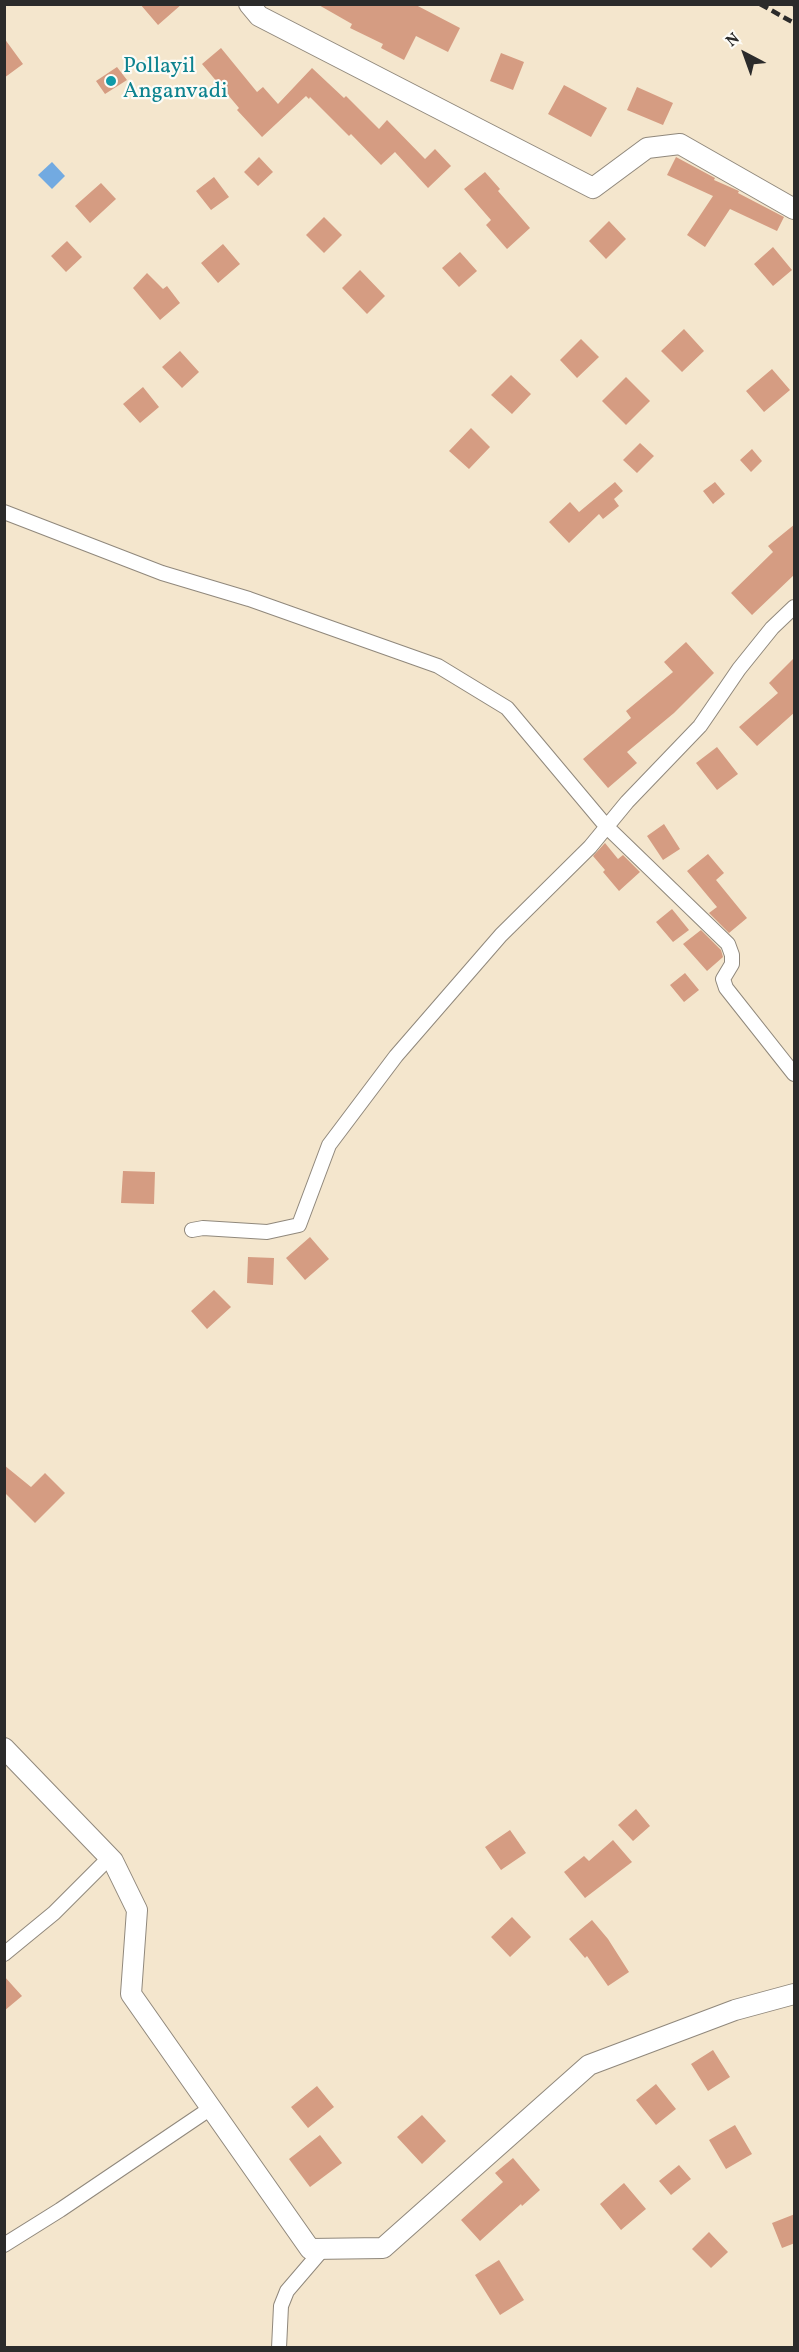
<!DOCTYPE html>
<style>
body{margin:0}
#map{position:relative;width:799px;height:2352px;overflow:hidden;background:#f4e6cd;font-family:Vollkorn,serif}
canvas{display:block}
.frame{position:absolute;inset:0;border:6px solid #2b2b2b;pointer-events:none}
.north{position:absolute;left:715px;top:24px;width:60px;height:60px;-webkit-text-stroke:4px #fdfcf7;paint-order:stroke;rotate:319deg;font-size:16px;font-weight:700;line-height:24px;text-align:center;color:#2b2b2b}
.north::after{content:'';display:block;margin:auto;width:21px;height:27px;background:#2b2b2b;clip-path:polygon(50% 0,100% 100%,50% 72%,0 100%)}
</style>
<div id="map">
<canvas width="799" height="2352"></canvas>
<div class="frame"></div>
<div class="north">N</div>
</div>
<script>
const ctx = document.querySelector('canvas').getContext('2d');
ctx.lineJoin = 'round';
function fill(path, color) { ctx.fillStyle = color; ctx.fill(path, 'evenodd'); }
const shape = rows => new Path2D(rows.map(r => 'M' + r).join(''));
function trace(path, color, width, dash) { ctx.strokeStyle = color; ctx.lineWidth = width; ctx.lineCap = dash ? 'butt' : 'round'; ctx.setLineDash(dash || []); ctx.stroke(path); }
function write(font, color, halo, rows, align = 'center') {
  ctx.font = font + ' Vollkorn,serif'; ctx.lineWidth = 4.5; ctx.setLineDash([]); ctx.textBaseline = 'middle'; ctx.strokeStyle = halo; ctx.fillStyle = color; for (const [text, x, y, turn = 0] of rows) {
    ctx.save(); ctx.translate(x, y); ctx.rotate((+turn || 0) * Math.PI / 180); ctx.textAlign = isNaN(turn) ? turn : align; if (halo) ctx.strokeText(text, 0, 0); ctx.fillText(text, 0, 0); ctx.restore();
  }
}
fill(shape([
 [52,162,65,176,52,189,38,175]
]), '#72aae1');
fill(shape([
 [140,4,182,4,158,25],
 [317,4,414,4,460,28,448,52,416,36,404,60,381,48,383,44,350,28,352,24],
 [4,38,23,64,4,78],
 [221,48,257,92,263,87,278,104,312,68,344,98,346,96,379,129,387,120,425,159,435,149,451,166,428,188,395,152,381,165,351,134,349,136,310,97,309,99,306,96,262,137,237,110,239,108,202,64],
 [501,53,524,62,513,90,490,81],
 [117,67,127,80,105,94,96,81],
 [564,85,607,108,591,137,548,114],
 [637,87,673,103,663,125,627,110],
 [259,157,273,172,258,186,244,172],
 [676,157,715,178,714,180,739,191,738,193,784,217,777,231,730,209,705,247,687,235,713,196,667,175],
 [485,172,500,189,498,191,530,228,507,249,486,225,491,220,464,189],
 [214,177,229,197,211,210,196,191],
 [101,183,116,199,90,223,75,206],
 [324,217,342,235,324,253,306,235],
 [609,221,626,239,606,259,589,241],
 [67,241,82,257,66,272,51,256],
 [223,244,240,264,218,283,201,263],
 [773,247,792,270,773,286,754,264],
 [460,252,477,271,459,287,442,268],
 [360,270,385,296,367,314,342,288],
 [147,273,163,289,167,286,180,303,160,320,133,288],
 [684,329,704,351,682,372,661,351],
 [581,339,599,357,577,378,560,360],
 [180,351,199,372,182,388,162,367],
 [772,369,790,390,764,412,746,391],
 [511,375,531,394,512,414,491,395],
 [626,377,650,401,626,425,602,401],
 [143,387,159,407,140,423,123,404],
 [471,428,490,447,469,469,449,451],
 [640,443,654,456,637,473,623,460],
 [752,449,762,461,751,472,740,460],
 [615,482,623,491,614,499,619,506,603,519,599,514,569,543,549,522,570,502,579,512],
 [715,482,725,494,713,504,703,491],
 [795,524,795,574,752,615,731,593,773,552,768,546],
 [686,642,714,673,674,713,627,752,637,763,608,788,583,759,631,718,626,711,673,672,664,662],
 [795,657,795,712,757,746,739,727,778,693,769,683],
 [717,747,738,774,717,790,696,763],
 [664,824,680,849,663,860,647,836],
 [605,843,618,859,623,855,640,872,619,891,603,872,605,870,593,856],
 [708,854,724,873,716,880,747,918,729,933,709,913,717,907,687,871],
 [672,909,689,930,673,942,656,922],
 [701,930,721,950,723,957,707,971,683,944],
 [685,973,699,990,684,1002,670,985],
 [123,1171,155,1172,154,1204,121,1203],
 [310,1237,329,1259,305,1280,286,1258],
 [248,1257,274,1258,273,1285,247,1283],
 [214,1290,231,1307,207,1329,191,1311],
 [4,1465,31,1487,45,1473,65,1493,35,1523,4,1492],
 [636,1809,650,1826,633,1841,618,1825],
 [510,1830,526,1853,501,1870,485,1847],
 [613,1840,632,1862,585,1898,564,1872,584,1856,589,1861],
 [512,1917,531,1937,510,1957,491,1937],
 [592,1920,608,1939,629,1972,608,1986,587,1956,585,1958,569,1939],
 [4,1976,22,1996,4,2011],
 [713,2050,730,2077,708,2091,691,2064],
 [656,2084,676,2109,656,2125,636,2100],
 [317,2086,334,2107,308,2128,291,2107],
 [422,2115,446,2141,422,2164,397,2137],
 [735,2125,752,2154,726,2169,709,2140],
 [320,2135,342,2163,310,2187,289,2159],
 [513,2158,540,2190,522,2206,521,2204,480,2241,461,2220,503,2182,495,2173],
 [679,2165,691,2179,671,2195,659,2181],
 [624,2183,646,2209,621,2230,600,2204],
 [795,2214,795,2243,782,2248,772,2223],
 [709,2232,728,2252,711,2268,692,2249],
 [499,2260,524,2300,500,2315,475,2275]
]), '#d59c82');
const street = shape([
 [4,512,162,573,249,599,438,666,507,708,606,826,728,944,732,955,732,964,723,979,726,988,794,1074],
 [192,1230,203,1228,267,1232,299,1225,329,1145,396,1056,501,935,590,847,627,802,700,726,739,669,772,628,794,607],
 [4,1954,54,1913,110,1857],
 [4,2245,60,2210,211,2108],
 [279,2348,281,2306,287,2291,323,2249]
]);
const secondary = shape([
 [249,4,259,16,593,188,647,148,680,144,794,209],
 [4,1748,113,1861,137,1910,131,1994,310,2249,383,2248,589,2065,735,2010,794,1994]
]);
trace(street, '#90887c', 16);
trace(secondary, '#90887c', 22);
trace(street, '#fff', 14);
trace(secondary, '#fff', 20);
trace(shape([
 [760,4,794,23],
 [793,4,794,5]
]), '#2b2b2b', 4.5, [9, 4.5]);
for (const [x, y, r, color] of [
 [111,81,6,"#0f9aa8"]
]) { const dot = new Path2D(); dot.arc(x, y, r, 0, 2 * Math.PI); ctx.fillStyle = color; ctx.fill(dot); trace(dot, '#fdfcf7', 2); }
write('22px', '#0d838f', '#fdfcf7', [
 ["Pollayil",123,68],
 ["Anganvadi",123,93]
], 'left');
</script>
